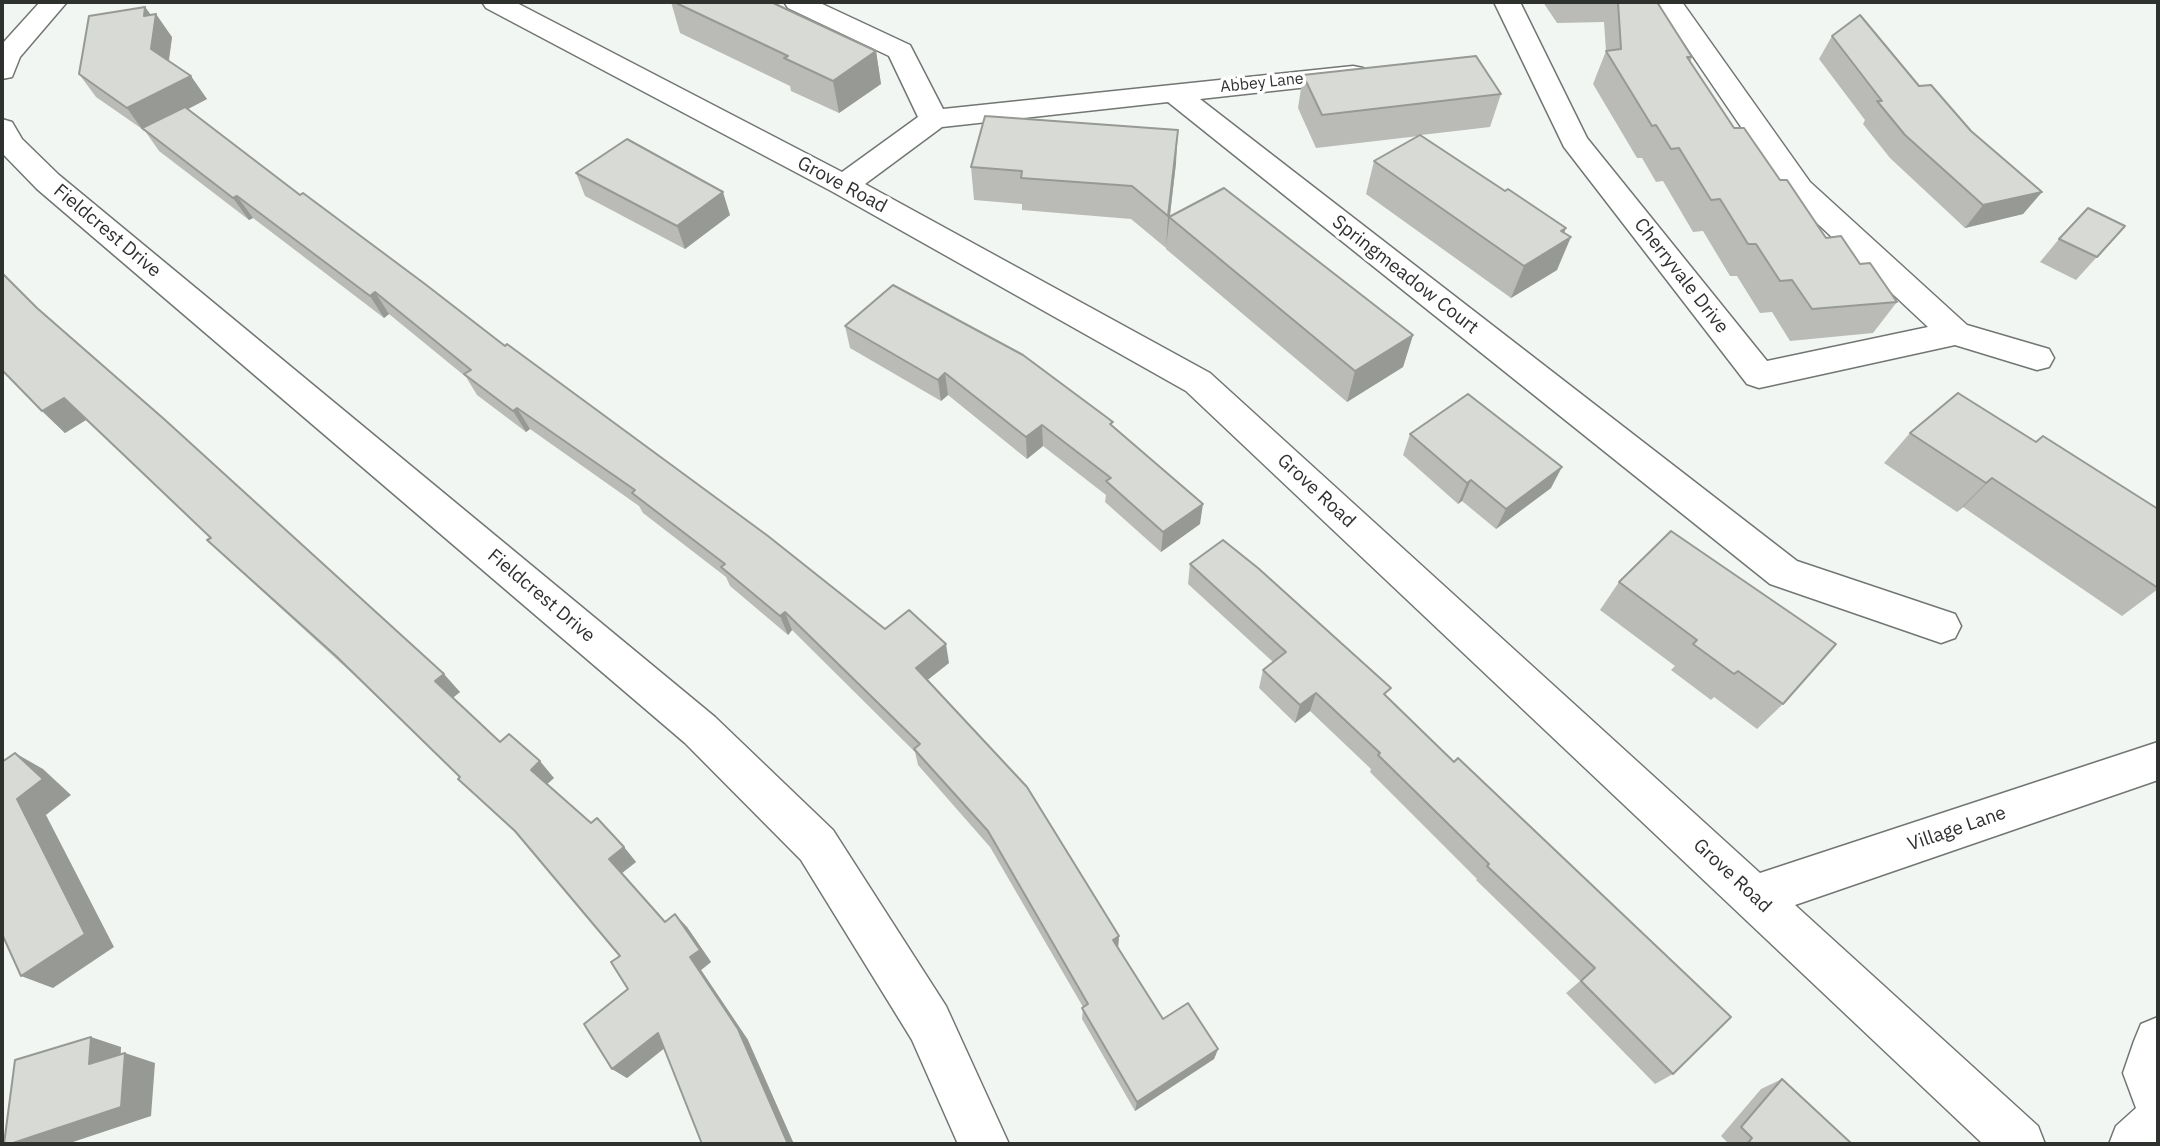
<!DOCTYPE html>
<style>
body{margin:0}
#map{position:relative;width:2160px;height:1146px;overflow:hidden;background:#f2f6f3;font-family:"IBM Plex Sans",sans-serif}
canvas{display:block}
.frame{position:absolute;inset:0;border:4px solid #2f312f;pointer-events:none}
</style>
<div id="map">
<canvas width="2160" height="1146"></canvas>
<div class="frame"></div>
</div>
<script>
const ctx = document.querySelector('canvas').getContext('2d');
ctx.lineJoin = 'round';
const shape = rows => new Path2D(rows.map(r => 'M' + r).join(''));
function trace(path, color, width, dash) { ctx.strokeStyle = color; ctx.lineWidth = width; ctx.lineCap = dash ? 'butt' : 'round'; ctx.setLineDash(dash || []); ctx.stroke(path); }
function fill(path, color) { ctx.fillStyle = color; ctx.fill(path, 'evenodd'); }
function write(font, color, halo, rows, align = 'center') {
  ctx.font = font + ' "IBM Plex Sans",sans-serif'; ctx.lineWidth = 7; ctx.setLineDash([]); ctx.textBaseline = 'middle'; ctx.strokeStyle = halo; ctx.fillStyle = color; for (const [text, x, y, turn = 0] of rows) {
    ctx.save(); ctx.translate(x, y); ctx.rotate((+turn || 0) * Math.PI / 180); ctx.textAlign = isNaN(turn) ? turn : align; if (halo) ctx.strokeText(text, 0, 0); ctx.fillText(text, 0, 0); ctx.restore();
  }
}
const minor = shape([
 [40,2,67,2,20,57,12,77,2,79,2,44,40,2],
 [482,2,515,2,842,172,918,117,889,56,788,8,784,2,818,2,910,45,943,109,1353,66,1363,68,1367,74,1363,80,1353,82,1200,99,1797,561,1955,614,1961,626,1955,638,1941,643,1770,584,1168,102,942,127,865,184,1210,373,1760,873,2158,742,2158,780,1795,905,2038,1126,2045,1144,1983,1144,1186,391,833,192,486,8,482,2],
 [1494,2,1520,2,1587,138,1767,361,1928,327,1788,196,1656,2,1682,2,1810,182,1967,325,2049,349,2054,358,2049,367,2037,370,1955,345,1759,388,1747,384,1564,147,1494,2],
 [2,119,12,122,22,139,59,175,715,717,833,830,946,1006,1009,1144,958,1144,912,1040,801,860,685,743,37,189,2,153,2,119],
 [2158,1017,2158,1144,2109,1144,2116,1126,2136,1108,2123,1073,2134,1041,2141,1024,2158,1017]
]);
trace(minor, '#727673', 3);
fill(minor, '#fff');
fill(shape([
 [671,2,771,2,876,51,881,84,839,113,791,91,790,86,680,33],
 [1543,2,1657,2,1692,57,1690,62,1734,128,1780,180,1826,238,1860,264,1897,302,1873,333,1790,341,1772,312,1760,313,1737,276,1730,276,1703,231,1693,232,1663,181,1656,182,1642,158,1637,158,1593,84,1606,51,1604,22,1557,23],
 [145,7,151,15,172,37,169,61,207,99,188,109,300,195,885,629,949,663,927,680,1119,936,1118,947,1163,1019,1218,1049,1214,1059,1135,1111,1082,1019,1083,1007,990,847,918,765,915,752,792,630,788,635,730,586,726,577,643,513,639,506,530,429,526,432,477,395,466,377,389,314,384,318,253,218,249,220,159,151,145,131,96,97,79,74],
 [1832,36,1919,86,2042,192,2023,214,1965,228,1890,158,1863,124,1865,120,1819,59],
 [1303,75,1501,94,1490,127,1421,135,1505,191,1566,228,1564,233,1557,270,1511,298,1366,194,1374,161,1419,136,1316,148,1298,108],
 [1176,163,1170,216,1413,335,1403,367,1347,402,1166,249,1167,234,1166,248,1131,219,1022,210,1022,204,974,200,971,167],
 [576,173,730,215,685,249,585,196],
 [2125,226,2076,280,2040,262,2059,239],
 [37,308,460,692,453,698,500,742,554,778,547,784,591,823,624,847,636,862,622,873,665,922,687,927,711,962,701,970,748,1040,664,1048,627,1078,612,1069,628,989,620,956,519,836,475,795,458,779,460,777,354,675,228,560,207,540,211,538,86,420,65,433,42,411],
 [845,326,1113,426,1200,524,1161,552,1105,502,1106,495,1043,446,1027,459,948,395,941,401,850,348],
 [1910,433,2036,442,2158,509,2158,589,2122,616,1963,507,1957,512,1884,463],
 [1410,434,1551,488,1496,529,1462,501,1458,504,1403,455],
 [1190,564,1387,697,1454,762,1673,1074,1655,1084,1566,993,1580,981,1476,880,1477,879,1370,772,1371,769,1310,711,1295,723,1259,688,1263,670,1273,662,1188,584],
 [1619,582,1783,704,1757,729,1714,697,1711,700,1671,670,1675,666,1600,610],
 [1782,1079,1852,1144,1729,1144,1721,1136,1761,1089]
]), '#babbb7');
fill(shape([
 [145,7,155,21,156,14,172,37,167,72,151,49,144,16],
 [876,51,881,84,839,113,833,81],
 [191,76,207,99,146,131,142,128,144,132,127,108],
 [1178,130,1176,163,1166,248,1168,216],
 [723,192,730,215,685,249,677,226],
 [2042,192,2023,214,1965,228,1983,205],
 [237,196,253,218,249,220,233,198],
 [1566,228,1559,245,1571,237,1557,270,1511,298,1524,266,1561,231],
 [375,292,389,314,384,318,370,296],
 [1413,335,1403,367,1347,402,1355,371],
 [945,373,948,395,941,401,938,380],
 [64,398,86,420,65,433,42,411],
 [517,408,530,429,526,432,513,411],
 [1042,425,1043,446,1027,459,1026,437],
 [1562,467,1551,488,1496,529,1506,509],
 [1992,478,1963,507,1957,512,1986,483],
 [1471,480,1462,501,1458,504,1467,483],
 [1203,504,1200,524,1161,552,1163,532],
 [785,612,792,630,788,635,780,616],
 [946,644,949,663,920,686,916,668],
 [444,674,460,692,451,699,435,681],
 [1316,693,1310,711,1295,723,1300,705],
 [15,753,43,769,71,795,46,815,114,947,53,988,21,976,17,799],
 [540,761,554,778,545,786,531,770],
 [624,847,636,862,622,873,609,859],
 [675,914,687,927,711,962,701,970,748,1040,794,1144,788,1144,690,957],
 [1119,936,1118,949,1113,940],
 [658,1033,671,1043,627,1078,612,1069],
 [91,1037,121,1047,120,1074,89,1064],
 [1218,1049,1214,1059,1135,1111,1137,1102],
 [125,1053,155,1063,151,1116,67,1144,10,1144]
]), '#979995');
const building = shape([
 [674,2,771,2,876,51,833,81,784,58,788,56,674,2],
 [1618,2,1657,2,1692,57,1687,57,1734,128,1744,128,1780,180,1787,180,1826,238,1841,236,1860,264,1870,263,1897,302,1812,309,1792,280,1780,281,1756,244,1748,244,1720,199,1711,200,1679,148,1671,149,1656,125,1652,126,1606,51,1621,49,1618,2],
 [145,7,144,16,156,14,151,49,191,76,127,108,79,74,89,16,145,7],
 [1860,15,1919,86,1931,85,1971,131,2042,192,1983,205,1905,135,1877,101,1882,101,1832,36,1860,15],
 [1476,56,1501,94,1322,115,1303,75,1476,56],
 [185,107,300,195,303,193,425,284,505,346,507,344,768,536,885,629,909,610,946,644,916,668,1027,787,1119,936,1113,940,1163,1019,1188,1003,1218,1049,1137,1102,1082,1008,1088,1004,988,831,914,749,920,744,785,612,780,616,721,567,725,564,632,493,635,490,517,408,513,411,464,374,471,370,375,292,370,296,237,196,233,198,142,128,185,107],
 [985,116,1178,130,1168,216,1132,186,1021,178,1022,171,971,167,985,116],
 [1420,135,1505,191,1508,189,1566,228,1561,231,1571,237,1524,266,1374,161,1420,135],
 [627,139,723,192,677,226,576,173,627,139],
 [1224,188,1413,335,1355,371,1169,217,1224,188],
 [2088,208,2125,226,2097,257,2059,239,2088,208],
 [2,273,37,308,164,419,444,674,435,681,500,742,509,734,540,761,531,770,591,823,597,818,624,847,609,859,665,922,675,914,700,950,690,957,738,1029,788,1144,702,1144,658,1033,612,1069,584,1024,628,989,611,962,620,956,515,831,458,779,460,777,336,656,207,540,211,538,64,398,42,411,2,370,2,273],
 [893,285,1023,355,1113,422,1110,424,1203,504,1163,532,1106,481,1111,478,1042,425,1026,437,945,373,938,380,845,326,893,285],
 [1958,393,2036,442,2043,436,2158,509,2158,588,1992,478,1986,483,1910,433,1958,393],
 [1468,394,1562,467,1506,509,1471,480,1467,483,1410,434,1468,394],
 [1671,531,1836,644,1783,704,1738,671,1734,674,1693,644,1697,640,1619,582,1671,531],
 [1223,540,1258,568,1391,688,1384,694,1454,762,1458,758,1731,1017,1673,1074,1581,981,1595,968,1487,866,1489,864,1378,755,1380,753,1316,693,1300,705,1263,670,1286,652,1190,564,1223,540],
 [15,753,43,779,17,799,85,934,21,976,2,934,2,762,15,753],
 [91,1037,89,1064,125,1053,121,1107,10,1144,4,1144,15,1060,91,1037],
 [1782,1079,1852,1144,1747,1144,1752,1138,1741,1127,1782,1079]
]);
fill(building, '#d8dad5');
trace(building, '#979995', 2);
write('16px', '#2f312f', '#fff', [
 ["Abbey Lane",1262,83,-6]
]);
write('19px', '#2f312f', '#fff', [
 ["Grove Road",842,185,28],
 ["Fieldcrest Drive",107,231,40],
 ["Springmeadow Court",1405,275,38],
 ["Cherryvale Drive",1681,276,52],
 ["Grove Road",1316,491,43],
 ["Fieldcrest Drive",541,596,40],
 ["Village Lane",1957,829,-19],
 ["Grove Road",1732,876,43]
]);
</script>
